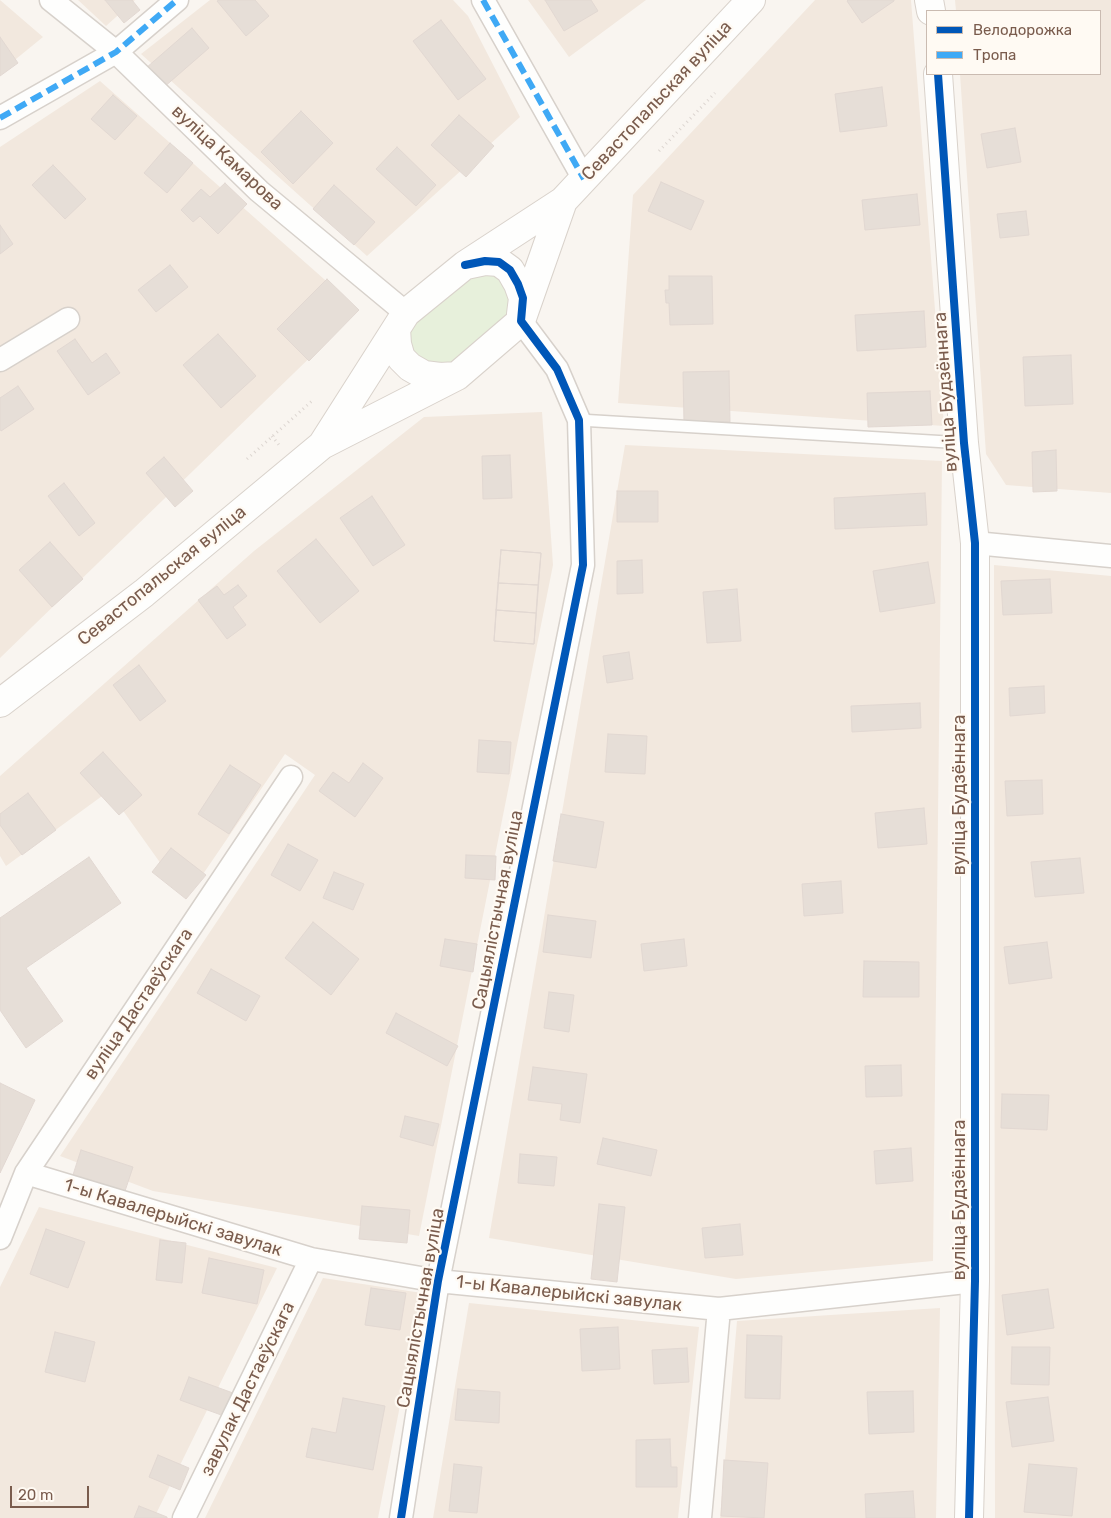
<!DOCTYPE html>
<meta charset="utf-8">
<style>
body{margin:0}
#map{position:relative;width:1111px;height:1518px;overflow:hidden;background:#f9f5f0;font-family:Rubik,sans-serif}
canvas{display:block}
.legend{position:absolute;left:926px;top:10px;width:175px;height:65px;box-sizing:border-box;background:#fffaf3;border:1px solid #cabbb1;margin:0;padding:6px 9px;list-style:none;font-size:15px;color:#7a5c4d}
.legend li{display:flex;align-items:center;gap:10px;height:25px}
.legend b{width:25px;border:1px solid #cabbb1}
.scale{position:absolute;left:10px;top:1486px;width:79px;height:22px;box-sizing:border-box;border:2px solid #7a5c4d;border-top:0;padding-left:6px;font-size:15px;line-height:18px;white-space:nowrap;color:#7a5c4d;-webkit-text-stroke:4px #fffaf3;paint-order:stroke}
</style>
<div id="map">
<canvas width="1111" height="1518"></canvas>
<ul class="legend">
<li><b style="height:6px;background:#0057b8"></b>Велодорожка</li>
<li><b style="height:6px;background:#3fa9f5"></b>Тропа</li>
</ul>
<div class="scale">20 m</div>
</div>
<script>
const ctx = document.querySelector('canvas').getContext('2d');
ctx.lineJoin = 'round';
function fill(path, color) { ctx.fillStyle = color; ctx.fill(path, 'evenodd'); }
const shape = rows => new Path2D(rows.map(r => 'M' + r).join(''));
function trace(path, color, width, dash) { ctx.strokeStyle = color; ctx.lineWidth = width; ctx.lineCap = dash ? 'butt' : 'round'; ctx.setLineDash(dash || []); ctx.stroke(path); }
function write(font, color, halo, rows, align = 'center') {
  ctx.font = font + ' Rubik,sans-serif'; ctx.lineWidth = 4.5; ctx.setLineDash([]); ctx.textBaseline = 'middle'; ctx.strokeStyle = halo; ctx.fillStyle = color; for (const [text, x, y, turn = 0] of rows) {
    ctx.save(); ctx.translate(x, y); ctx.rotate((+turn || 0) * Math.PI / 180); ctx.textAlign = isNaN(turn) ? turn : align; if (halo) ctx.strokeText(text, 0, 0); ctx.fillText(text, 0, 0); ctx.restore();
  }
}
fill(shape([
 [0,0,43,37,0,72],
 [78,0,135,0,106,26],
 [210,0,453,0,468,16,520,117,367,256,141,54],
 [528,0,646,0,569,57],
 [815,0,911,0,944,426,618,403,633,195],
 [955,0,1111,0,1111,493,1006,485,986,454,960,74,1100,74,1100,11,956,11],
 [100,81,359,310,0,658,0,147],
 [542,412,553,565,419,1236,153,1191,60,1156,315,775,285,754,186,899,109,791,6,866,0,856,0,776,254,551,424,417],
 [625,445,942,461,933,1261,736,1279,489,1238],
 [994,565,1111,576,1111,1518,995,1518],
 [39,1207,277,1268,154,1518,0,1518,0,1287],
 [323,1278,422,1293,378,1518,205,1518],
 [469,1303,699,1327,678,1518,433,1518],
 [940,1308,936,1518,720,1518,737,1321]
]), '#f2e8de');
fill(shape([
 [469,273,495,274,505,282,510,292,508,318,454,364,421,365,408,345,409,332,414,323]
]), '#e7f0db');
const building = shape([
 [105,0,132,0,140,10,124,23,105,0],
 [219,0,255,0,269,16,246,36,217,1,219,0],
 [545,0,591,0,598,11,564,31,545,0],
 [848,0,894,0,894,1,862,23,847,1,848,0],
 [441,20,486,79,458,100,413,41,441,20],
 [192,28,209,48,163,88,146,68,192,28],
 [0,37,18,63,0,76,0,37],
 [882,87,887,126,840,132,835,94,882,87],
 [113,95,137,116,115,140,91,119,113,95],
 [301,111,333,143,293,184,261,152,301,111],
 [459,115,494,146,466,177,431,145,459,115],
 [1015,128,1021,162,987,168,981,134,1015,128],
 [170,143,193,163,167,193,144,173,170,143],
 [397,147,436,185,416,206,376,169,397,147],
 [53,165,86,199,65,219,32,185,53,165],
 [661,182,704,201,691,230,648,211,661,182],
 [225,183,247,204,218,234,200,216,193,222,181,210,201,189,210,197,225,183],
 [334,185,375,222,354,245,313,209,334,185],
 [917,194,920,225,865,230,862,200,917,194],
 [1026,211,1029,235,1000,238,997,214,1026,211],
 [0,225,13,244,0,254,0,225],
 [170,265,188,287,156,312,138,290,170,265],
 [669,276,712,276,713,324,670,325,669,303,666,303,665,290,669,290,669,276],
 [327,279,359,310,309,361,277,329,327,279],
 [924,311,926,347,857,351,855,315,924,311],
 [218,334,256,376,221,408,183,365,218,334],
 [75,339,92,363,106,353,120,373,88,395,57,351,75,339],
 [1071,355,1073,404,1025,406,1023,357,1071,355],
 [729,371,730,422,684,423,683,372,729,371],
 [18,386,34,409,1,431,0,429,0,398,18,386],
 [930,391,932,425,868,427,867,393,930,391],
 [1056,450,1057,491,1033,492,1032,452,1056,450],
 [510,455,512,498,483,499,482,456,510,455],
 [164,457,193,491,175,507,146,473,164,457],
 [64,483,95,523,79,536,48,496,64,483],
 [617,491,658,491,658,522,617,522,617,491],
 [925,493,927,525,835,529,834,498,925,493],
 [372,496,405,545,373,566,340,518,372,496],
 [316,539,359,591,320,623,277,571,316,539],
 [50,542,83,579,52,607,19,570,50,542],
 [501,550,541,553,534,644,494,641,501,550],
 [501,550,541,553,538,585,498,583,501,550],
 [642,560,643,593,617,594,617,561,642,560],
 [928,562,935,603,880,612,873,571,928,562],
 [1050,579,1052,613,1003,615,1001,581,1050,579],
 [498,583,538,585,536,613,496,610,498,583],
 [238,585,247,596,233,607,246,625,227,639,198,600,217,586,224,595,238,585],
 [737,589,741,641,707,643,703,592,737,589],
 [496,610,536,613,534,644,494,641,496,610],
 [629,652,633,679,607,683,603,656,629,652],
 [139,665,166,701,140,721,113,685,139,665],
 [1044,686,1045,713,1010,716,1009,688,1044,686],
 [920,703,921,728,852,732,851,706,920,703],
 [608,734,647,736,645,774,605,772,608,734],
 [479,740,511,742,509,774,477,772,479,740],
 [103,752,142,795,119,815,80,773,103,752],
 [363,763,383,778,355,817,319,791,333,772,349,783,363,763],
 [230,765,261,785,229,834,198,814,230,765],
 [1042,780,1043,814,1007,816,1005,781,1042,780],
 [28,793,56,830,22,855,0,825,0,814,28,793],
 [924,808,927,844,878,848,875,813,924,808],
 [561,814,604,822,596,868,553,861,561,814],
 [288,844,318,860,300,891,271,875,288,844],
 [171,848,206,875,186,899,152,872,171,848],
 [466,855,496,856,495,880,465,878,466,855],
 [89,857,121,903,26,968,63,1021,26,1048,0,1010,0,918,89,857],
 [1080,858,1084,893,1035,897,1031,862,1080,858],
 [334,872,364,884,353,910,323,898,334,872],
 [841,881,843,913,804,916,802,884,841,881],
 [548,915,596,921,591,958,543,952,548,915],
 [313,922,359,959,331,995,285,958,313,922],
 [445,939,477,944,473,972,440,966,445,939],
 [684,939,687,966,644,971,641,944,684,939],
 [1047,942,1052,978,1009,984,1004,947,1047,942],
 [864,961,919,962,919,997,863,997,864,961],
 [211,969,260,996,246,1021,197,993,211,969],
 [549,992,574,995,569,1032,544,1028,549,992],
 [396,1013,458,1046,447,1066,386,1033,396,1013],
 [901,1065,902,1096,866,1097,865,1066,901,1065],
 [533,1067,587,1074,580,1123,560,1120,562,1104,528,1100,533,1067],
 [0,1083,35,1100,0,1173,0,1083],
 [1002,1094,1049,1095,1047,1130,1001,1128,1002,1094],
 [405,1116,439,1124,433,1146,400,1137,405,1116],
 [603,1138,657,1150,651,1176,597,1164,603,1138],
 [911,1148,913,1181,876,1184,874,1151,911,1148],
 [81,1150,133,1167,123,1197,71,1181,81,1150],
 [520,1154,557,1157,554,1186,518,1183,520,1154],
 [599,1204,625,1207,617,1282,591,1279,599,1204],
 [362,1206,410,1210,407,1243,359,1239,362,1206],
 [740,1224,743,1255,705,1258,702,1228,740,1224],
 [46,1229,85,1242,68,1288,30,1274,46,1229],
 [160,1240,186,1243,182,1283,156,1280,160,1240],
 [209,1258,264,1270,257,1304,202,1293,209,1258],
 [371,1288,406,1293,400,1330,365,1325,371,1288],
 [1048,1289,1054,1328,1007,1335,1002,1295,1048,1289],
 [618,1327,620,1369,582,1371,580,1329,618,1327],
 [55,1332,95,1342,85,1382,45,1372,55,1332],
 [747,1335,782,1336,780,1399,745,1398,747,1335],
 [1012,1347,1050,1347,1049,1385,1011,1384,1012,1347],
 [687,1348,689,1382,654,1384,652,1350,687,1348],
 [189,1377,233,1393,224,1416,180,1400,189,1377],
 [458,1389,500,1392,499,1423,455,1420,458,1389],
 [913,1391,914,1432,869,1434,867,1392,913,1391],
 [1048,1397,1054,1441,1012,1447,1006,1402,1048,1397],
 [343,1398,385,1406,373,1470,306,1457,312,1428,336,1433,343,1398],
 [670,1439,671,1467,677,1467,677,1487,636,1487,636,1440,670,1439],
 [158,1455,189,1468,180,1490,149,1477,158,1455],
 [724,1460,768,1463,764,1518,721,1516,724,1460],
 [454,1464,482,1467,477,1513,449,1511,454,1464],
 [1029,1464,1077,1468,1072,1516,1024,1512,1029,1464],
 [913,1491,915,1518,866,1518,865,1494,913,1491],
 [139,1506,167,1517,167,1518,134,1518,139,1506]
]);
fill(building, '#e6ded7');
trace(building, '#e2d8d2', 1);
const lane = shape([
 [579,420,964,443]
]);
const street = shape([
 [51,0,116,52,259,191,406,313],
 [483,0,584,179],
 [0,118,116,52,177,0],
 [0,360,68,319],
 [975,543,1111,556],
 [26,1173,311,1259,438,1281,719,1309,975,1281],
 [0,1238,26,1173,291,777],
 [184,1518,311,1259],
 [401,1518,438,1281,583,565,579,420,557,369,521,321],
 [700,1518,719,1309]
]);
const secondary = shape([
 [929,0,931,11],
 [938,74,964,443,975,543,975,1281,969,1518],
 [466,265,485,261,499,262,510,270,518,284,523,298,521,314],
 [396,329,397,344,401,358,410,367,424,375,440,377,457,376],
 [322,445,406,313,465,265,563,201,751,0],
 [0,703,144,593,322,445,457,376,521,321,563,201]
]);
trace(lane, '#d7d1cb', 14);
trace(street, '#d7d1cb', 25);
trace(secondary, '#d9d2cb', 30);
trace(shape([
 [659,151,715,93],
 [272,436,279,445],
 [247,459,312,401]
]), '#dcd5d0', 3, [1, 4]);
trace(lane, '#fefefd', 11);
trace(street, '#fefefd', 22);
trace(secondary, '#fefefd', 28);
trace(shape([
 [483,0,584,179],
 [0,118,116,52,177,0]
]), '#3fa9f5', 6, [12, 6]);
trace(shape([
 [938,74,964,443,975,543,975,1281,969,1518],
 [401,1518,438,1281,583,565,579,420,557,369,521,321,523,298,518,284,510,270,499,262,485,261,465,265]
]), '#0057b8', 8);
write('18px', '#7a5c4d', '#fffaf3', [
 ["Севастопальская вуліца",657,101,-47],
 ["вуліца Камарова",227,158,43],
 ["вуліца Будзённага",946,392,-94],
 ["Севастопальская вуліца",162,576,-39],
 ["вуліца Будзённага",960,795,-90],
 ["Сацыялістычная вуліца",498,910,-79],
 ["вуліца Дастаеўскага",139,1004,-56],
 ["вуліца Будзённага",960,1200,-90],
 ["1-ы Кавалерыйскі завулак",173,1218,17],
 ["1-ы Кавалерыйскі завулак",569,1294,6],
 ["Сацыялістычная вуліца",421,1308,-80],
 ["завулак Дастаеўскага",248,1389,-64]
]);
</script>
